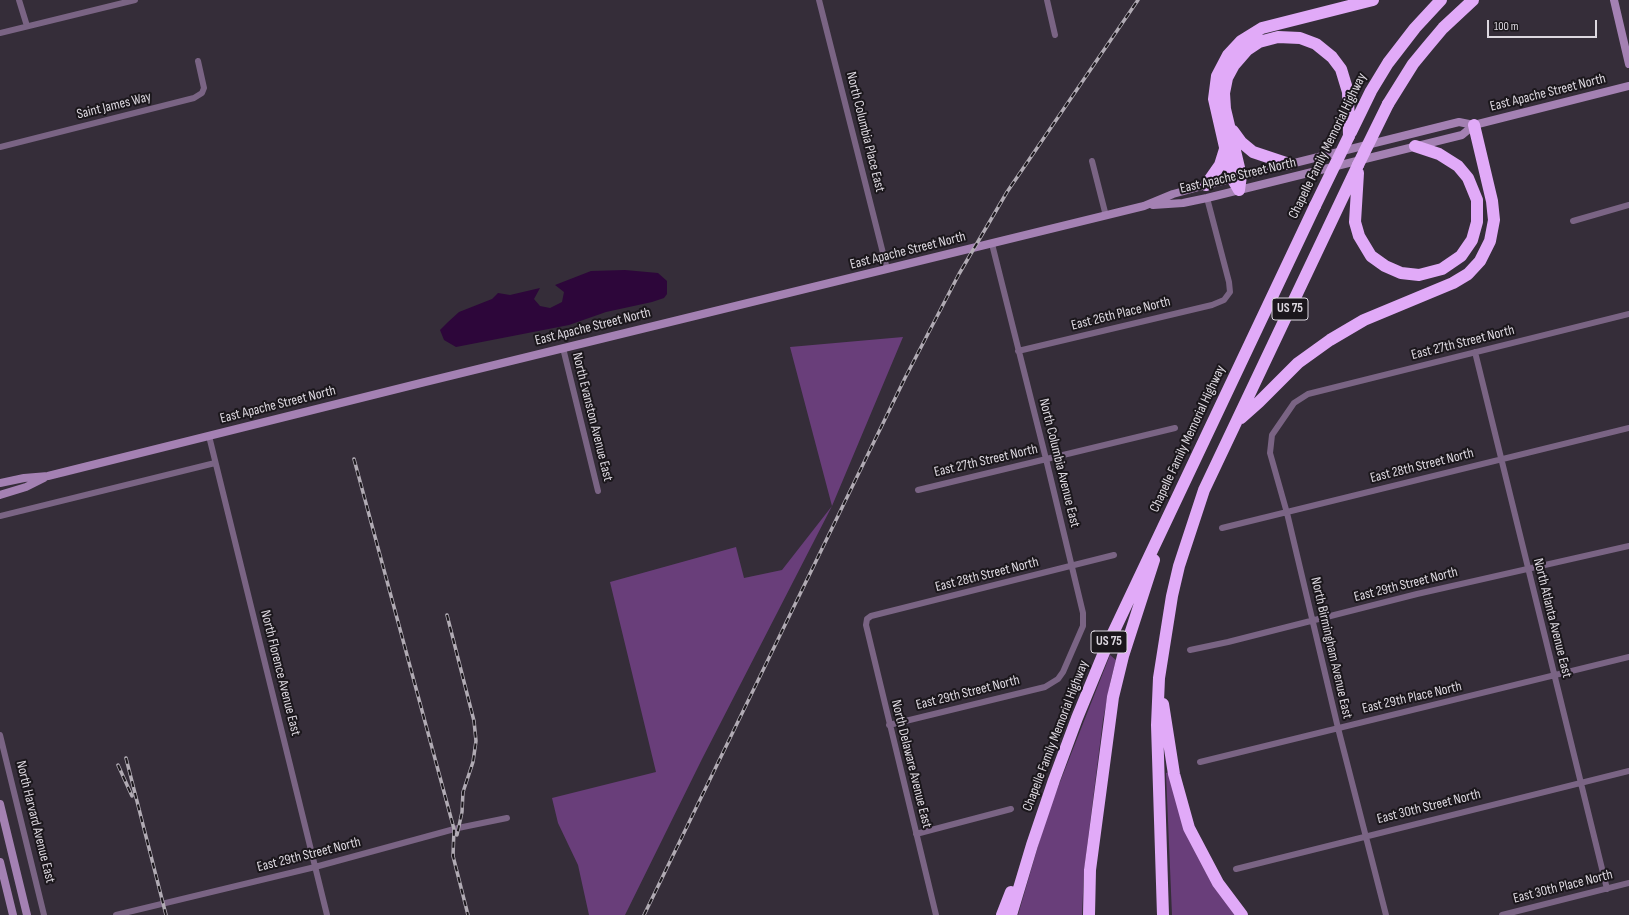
<!DOCTYPE html>
<style>
body{margin:0}
#map{position:relative;width:1629px;height:915px;overflow:hidden;background:#352d39;font-family:"Sofia Sans Condensed",sans-serif}
canvas{display:block}
.scale{position:absolute;left:1487px;top:20px;width:110px;height:18px;box-sizing:border-box;border:2px solid #ddd8e0;border-top:0;padding-left:5px;font-size:12px;line-height:14px;white-space:nowrap;color:#ddd8e0;-webkit-text-stroke:3px #1b171c;paint-order:stroke}
</style>
<div id="map">
<canvas width="1629" height="915"></canvas>
<div class="scale">100 m</div>
</div>
<script>
const ctx = document.querySelector('canvas').getContext('2d');
ctx.lineJoin = 'round';
function fill(path, color) { ctx.fillStyle = color; ctx.fill(path, 'evenodd'); }
const shape = rows => new Path2D(rows.map(r => 'M' + r).join(''));
function trace(path, color, width, dash) { ctx.strokeStyle = color; ctx.lineWidth = width; ctx.lineCap = dash ? 'butt' : 'round'; ctx.setLineDash(dash || []); ctx.stroke(path); }
function write(font, color, halo, rows, align = 'center') {
  ctx.font = font + ' "Sofia Sans Condensed",sans-serif'; ctx.lineWidth = 4; ctx.setLineDash([]); ctx.textBaseline = 'middle'; ctx.strokeStyle = halo; ctx.fillStyle = color; for (const [text, x, y, turn = 0] of rows) {
    ctx.save(); ctx.translate(x, y); ctx.rotate((+turn || 0) * Math.PI / 180); ctx.textAlign = isNaN(turn) ? turn : align; if (halo) ctx.strokeText(text, 0, 0); ctx.fillText(text, 0, 0); ctx.restore();
  }
}
fill(shape([
 [903,337,832,506,702,759,625,915,589,915,578,865,558,823,552,798,656,772,610,582,736,547,744,578,782,570,832,506,790,347],
 [1110,655,1116,660,1111,679,1103,720,1084,871,1082,915,1018,915,1047,815],
 [1169,772,1236,915,1172,915,1166,773]
]), '#693e7a');
fill(shape([
 [625,270,658,273,667,281,667,294,664,298,652,302,606,312,569,325,456,347,444,340,440,330,448,322,459,312,492,299,498,293,510,295,540,288,534,299,540,306,550,308,562,302,564,292,555,285,591,271]
]), '#2d063a');
trace(shape([
 [19,0,27,26],
 [819,0,887,269],
 [1047,0,1055,35],
 [0,33,135,0],
 [0,147,194,98,202,93,204,88,198,61],
 [1092,161,1106,216],
 [1573,221,1629,205],
 [563,348,598,491],
 [1018,351,1212,305,1224,300,1230,292,1229,282,1207,198],
 [1475,352,1607,889],
 [209,436,327,915],
 [918,490,1175,428],
 [0,516,215,463],
 [1222,528,1629,428],
 [1190,650,1228,642,1417,594,1629,546],
 [889,725,1045,687,1058,679,1063,672,1083,626,1083,613,1046,459,992,244],
 [0,735,44,915],
 [1200,762,1629,657],
 [916,834,1011,809],
 [1236,869,1629,771],
 [116,915,315,867,458,828,507,818],
 [936,915,866,625,867,619,871,616,1114,555],
 [1386,915,1338,728,1287,513,1270,453,1272,435,1294,403,1308,394,1629,314],
 [1502,915,1629,883]
]), '#7a6484', 6);
trace(shape([
 [1614,0,1629,64],
 [1153,205,1183,203,1207,198,1462,135,1474,125],
 [0,483,24,478,48,476,425,382,1144,206,1173,194,1206,185,1459,122,1474,125,1629,86],
 [0,495,26,487,44,478],
 [0,804,27,915],
 [0,862,13,915]
]), '#a481b3', 8);
trace(shape([
 [1388,104,1413,64,1427,47,1443,28,1473,0],
 [1233,131,1241,142,1253,152,1289,164],
 [1351,132,1371,91,1388,63,1415,28,1441,0],
 [1358,173,1355,222,1359,236,1371,256,1385,266,1401,273,1419,275,1442,269,1461,256,1472,240,1477,222,1477,200,1468,178,1458,166,1439,154,1415,146],
 [1206,185,1220,165,1225,149],
 [1239,190,1241,176,1225,109,1224,93,1227,78,1234,65,1247,50,1259,42,1278,37,1300,38,1316,44,1332,57,1341,69,1348,92,1349,136],
 [1239,190,1232,178,1214,99,1217,76,1228,55,1241,41,1262,28,1373,0],
 [1241,418,1259,402,1298,363,1330,340,1364,320,1453,283,1468,274,1480,261,1490,241,1494,220,1492,201,1474,125],
 [1163,704,1174,774,1189,828,1218,883,1242,915],
 [1002,915,1011,892],
 [1011,915,1032,845,1054,780,1077,718,1105,650,1315,206],
 [1089,915,1090,870,1113,697,1123,656,1154,560],
 [1163,915,1157,725,1159,678,1172,596,1179,566,1204,490,1358,165]
]), '#e1aaf8', 12);
const rail = shape([
 [354,459,454,829,453,856,468,915],
 [447,615,474,721,476,741,473,762,463,792,462,812,457,835],
 [126,758,166,915],
 [118,765,132,796],
 [644,915,905,378,959,274,1007,192,1138,0]
]);
trace(rail, '#b1abb4', 3.5);
trace(rail, '#1b171c', 2, [6]);
trace(shape([
 [1358,165,1388,104],
 [1315,206,1349,136]
]), '#e1aaf8', 12);
for (const [x, y, w] of [
 [1290,309,36],
 [1109,642,36]
]) { const box = new Path2D(); box.roundRect(x - w / 2, y - 11, w, 22, 3); ctx.fillStyle = '#1b171c'; ctx.fill(box); trace(box, '#ddd8e0', 1); }
write('bold 13px', '#ddd8e0', null, [
 ["US 75",1290,309],
 ["US 75",1109,642]
]);
write('14px', '#ddd8e0', '#1b171c', [
 ["East Apache Street North",1548,93,-14],
 ["Saint James Way",114,106,-14],
 ["North Columbia Place East",865,132,76],
 ["Chapelle Family Memorial Highway",1328,146,-64],
 ["East Apache Street North",1238,176,-13],
 ["East Apache Street North",908,251,-14],
 ["East 26th Place North",1121,314,-14],
 ["East Apache Street North",593,327,-14],
 ["East 27th Street North",1463,343,-14],
 ["East Apache Street North",278,405,-14],
 ["North Evanston Avenue East",592,417,76],
 ["Chapelle Family Memorial Highway",1188,439,-65],
 ["East 27th Street North",986,461,-13],
 ["North Columbia Avenue East",1059,463,76],
 ["East 28th Street North",1422,466,-14],
 ["East 28th Street North",987,575,-14],
 ["East 29th Street North",1406,585,-14],
 ["North Atlanta Avenue East",1552,618,76],
 ["North Birmingham Avenue East",1331,648,77],
 ["North Florence Avenue East",280,673,76],
 ["East 29th Street North",968,693,-14],
 ["East 29th Place North",1412,698,-13],
 ["Chapelle Family Memorial Highway",1056,736,-69],
 ["North Delaware Avenue East",911,764,76],
 ["East 30th Street North",1429,807,-14],
 ["North Harvard Avenue East",35,822,76],
 ["East 29th Street North",309,855,-14],
 ["East 30th Place North",1563,887,-14]
]);
</script>
